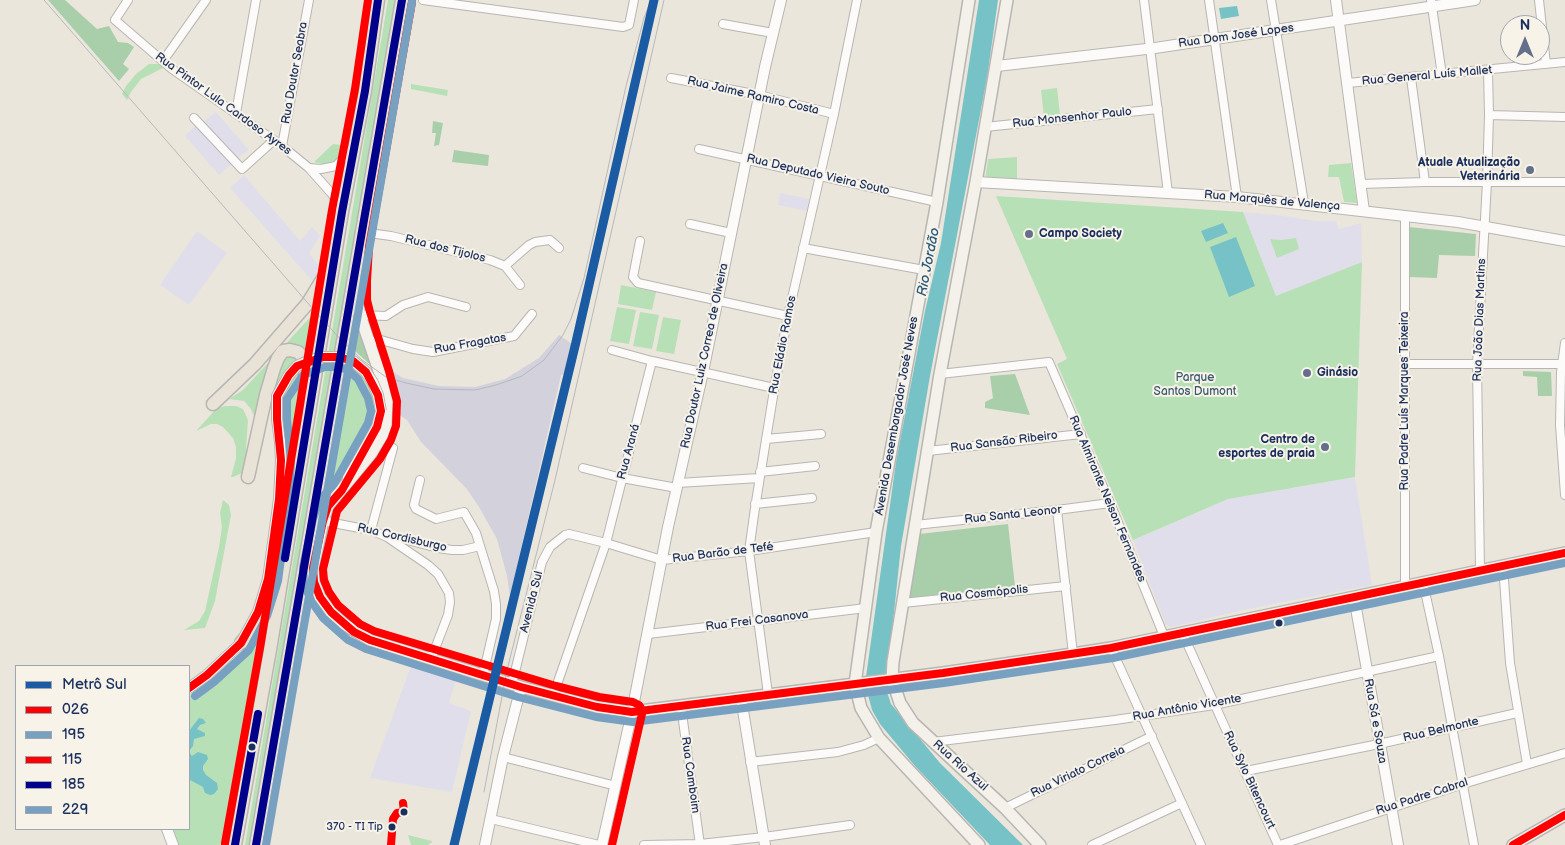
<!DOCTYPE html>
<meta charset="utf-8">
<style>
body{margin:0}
#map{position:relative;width:1565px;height:845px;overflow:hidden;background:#ebe6db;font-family:"Balsamiq Sans",sans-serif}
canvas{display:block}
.legend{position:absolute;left:15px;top:665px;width:175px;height:165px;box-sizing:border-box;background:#f7f3e8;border:1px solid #9fa5b1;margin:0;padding:6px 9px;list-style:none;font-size:15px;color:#1b2f5e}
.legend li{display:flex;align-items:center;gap:10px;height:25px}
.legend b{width:25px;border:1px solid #9fa5b1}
.north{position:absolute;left:1500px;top:15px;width:50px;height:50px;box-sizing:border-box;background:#f7f3e8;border:1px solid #9fa5b1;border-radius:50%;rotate:0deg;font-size:14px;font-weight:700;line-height:20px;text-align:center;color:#1b2f5e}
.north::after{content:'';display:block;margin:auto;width:18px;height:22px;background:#646f8a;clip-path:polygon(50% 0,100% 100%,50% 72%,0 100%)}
</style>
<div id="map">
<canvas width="1565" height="845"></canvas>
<ul class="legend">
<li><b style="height:6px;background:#1a5ba3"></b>Metrô Sul</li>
<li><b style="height:6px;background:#f00"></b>026</li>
<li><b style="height:6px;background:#77a0c1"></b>195</li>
<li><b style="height:6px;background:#f00"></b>115</li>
<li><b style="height:6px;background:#00008b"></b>185</li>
<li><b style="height:6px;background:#77a0c1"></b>229</li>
</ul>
<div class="north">N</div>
</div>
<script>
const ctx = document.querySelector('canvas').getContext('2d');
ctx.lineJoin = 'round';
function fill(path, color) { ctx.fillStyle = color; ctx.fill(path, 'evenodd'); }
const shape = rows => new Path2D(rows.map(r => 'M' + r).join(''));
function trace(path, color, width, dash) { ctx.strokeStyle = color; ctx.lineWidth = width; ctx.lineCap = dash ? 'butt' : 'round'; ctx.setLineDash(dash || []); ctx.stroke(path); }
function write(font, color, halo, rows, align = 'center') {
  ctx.font = font + ' "Balsamiq Sans",sans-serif'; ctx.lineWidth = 4; ctx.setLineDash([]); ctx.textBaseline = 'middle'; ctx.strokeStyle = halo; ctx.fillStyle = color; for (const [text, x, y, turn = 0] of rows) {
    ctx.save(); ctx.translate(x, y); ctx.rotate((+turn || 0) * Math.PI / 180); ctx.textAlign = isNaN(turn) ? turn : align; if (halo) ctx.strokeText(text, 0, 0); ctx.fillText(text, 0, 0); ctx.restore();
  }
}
fill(shape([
 [216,112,249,150,236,159,203,122],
 [197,124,233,163,219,175,185,136],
 [244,175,300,241,312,227,320,236,309,253,319,266,314,283,230,188],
 [780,193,810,199,807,211,778,205],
 [1243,212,1277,215,1316,221,1336,221,1339,229,1361,223,1362,262,1276,297],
 [197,231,227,253,189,305,160,285],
 [1220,458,1293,488,1355,477,1372,585,1248,609,1171,627,1166,625,1133,540,1228,499],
 [412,663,457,677,449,703,471,711,452,792,370,778]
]), '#e1deeb');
fill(shape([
 [559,335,572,344,565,374,561,375,510,597,507,576,497,539,479,507,466,488,421,442,407,420,398,414,391,389,394,384,390,382,385,367,403,378,439,386,475,387,505,379,539,358]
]), '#d3d2dc');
fill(shape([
 [388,0,395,0,254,845,245,845],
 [149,64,161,64,163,68,141,79,131,92,127,100,122,94,126,86,136,74],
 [411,84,448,90,447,96,411,89],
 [1057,88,1060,115,1044,117,1041,90],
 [333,144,342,145,342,151,339,159,328,165,314,162],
 [1017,157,1017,181,985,180,988,159],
 [1351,163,1357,203,1344,202,1339,177,1328,177,1329,165],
 [996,196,1243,212,1276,296,1362,262,1355,477,1228,499,1133,540,1057,364,1067,359],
 [1296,238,1299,249,1277,258,1270,239,1281,240],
 [621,285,656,292,652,310,618,304],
 [617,307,636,310,629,344,610,341],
 [640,312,659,315,652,349,633,346],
 [314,313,319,319,313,357,310,359,290,347,255,418,251,409,244,401,229,399,243,390],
 [663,317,681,320,674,354,656,351],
 [293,356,302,361,283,378,273,393,281,361,286,357],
 [341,360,364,373,377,395,376,426,311,532],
 [297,367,309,381,284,557,268,607,282,504,279,397],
 [225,406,236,406,243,409,248,420,245,465,242,473,233,477,231,477,236,458,236,447,233,438,223,427,217,424,211,424,196,431,217,408],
 [223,500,229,505,231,515,215,601,205,628,184,630,199,621,205,611,219,547,222,527,220,513],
 [257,634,259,635,258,654,253,692,228,845,176,845,171,829,189,829,189,697,220,673,243,651],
 [408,835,432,841,432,842,428,845,411,845]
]), '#b8e0b7');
fill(shape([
 [48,0,65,0,97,29,109,26,118,42,128,43,134,47,123,64,129,69,119,81],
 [433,121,443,123,439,145,434,146,436,133,432,133],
 [454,150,489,155,488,166,452,162],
 [1409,227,1476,234,1475,256,1439,255,1437,278,1409,277],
 [354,308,374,368,346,343],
 [1523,371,1551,372,1552,396,1538,396,1537,377,1523,376],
 [1015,374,1030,415,985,408,985,402,993,398,990,376],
 [1008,524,1015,586,910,598,908,596,919,534]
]), '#a8cfaa');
fill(shape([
 [979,0,998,0,987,78,930,376,901,546,886,689,891,704,940,763,1023,845,990,845,915,766,880,724,872,710,865,684,896,462,925,311,941,243],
 [1237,6,1239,16,1221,19,1219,8],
 [1223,223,1228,233,1206,242,1201,231],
 [1236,237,1255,286,1229,297,1210,247],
 [199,718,203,719,206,723,200,725,197,729,205,733,205,736,194,739,193,746,189,751,189,731],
 [189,752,192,756,198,752,207,755,208,759,203,766,203,770,206,775,217,783,218,789,214,794,210,795,205,793,203,787,190,780]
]), '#77c2c7');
const minor = shape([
 [128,0,115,20,172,69,282,146,309,168,332,194,341,211],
 [423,0,623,27,629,25,634,0],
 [1144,0,1168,193],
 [1209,0,1237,197],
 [1271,0,1304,203],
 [1431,0,1442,75],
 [1539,0,1546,64],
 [723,24,773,33],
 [163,61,206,0],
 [671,78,759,95,834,114],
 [1411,78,1425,182],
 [1348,83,1565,62],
 [236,113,256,0],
 [1489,115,1565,117],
 [194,118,242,169,274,140],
 [985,127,1158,109],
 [282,146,309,0],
 [699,149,937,202],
 [309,168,321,169,336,166,352,149],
 [1361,184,1425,182,1565,182],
 [1405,216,1405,586],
 [690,224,731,233],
 [361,232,391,236,490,260,505,266,520,285],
 [640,241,633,277,638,283,788,316],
 [803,248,924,270],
 [505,266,529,245,535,242,550,240,559,248],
 [360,315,386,316,403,305,428,297,466,307],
 [369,342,381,340,413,349,433,352,514,336,532,314],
 [1565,343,1561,372,1560,425,1565,495],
 [612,350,652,361,774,388],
 [1405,364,1565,364],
 [940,374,1049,362,1110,503,1164,636],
 [766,439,821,434],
 [393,448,371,530,387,537,428,565,438,574,449,593,450,602,448,615,431,659],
 [928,451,1081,434],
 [583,468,622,478,677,488],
 [760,472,815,466],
 [420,480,414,505,416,509,436,519,464,512,476,533,480,546,494,591,496,604,496,619,483,675],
 [678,483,759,478],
 [755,504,812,498],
 [1057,510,1073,654],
 [323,521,375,531],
 [915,525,1057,510,1110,503],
 [388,535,438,548,452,550,463,550,480,546],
 [1503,566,1510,663,1527,764],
 [1480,570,1477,364,1487,182,1489,115,1488,70],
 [1423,582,1439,656,1474,845],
 [903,603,1066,586],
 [1182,632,1278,845],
 [648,634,866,608],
 [1111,648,1201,845],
 [512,684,542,562,550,547,565,535,569,534,606,543,662,560,749,551,876,532],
 [768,694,749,551,755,508,775,384,788,316,834,114,857,0],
 [553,696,606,543,652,361],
 [681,706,700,845],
 [933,742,1115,720,1214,705,1439,656],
 [503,757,616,786],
 [750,762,838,752,864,745,879,738],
 [1246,771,1379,744,1517,713],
 [1005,808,1152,736],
 [491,819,599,845],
 [644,845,700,844,764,837,850,825],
 [1092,845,1182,803],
 [1280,845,1463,784,1565,753]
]);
const tertiary = shape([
 [1336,0,1364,211],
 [997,66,1155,48,1475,0],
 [976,182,1237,197,1458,222,1565,241],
 [348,478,377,427,381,411],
 [1354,597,1398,845],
 [189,688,207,675,241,643,258,612,268,579,279,499,281,460,280,442],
 [741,698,765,845],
 [167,829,173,845],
 [485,845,503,757,521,687],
 [602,845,632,712,668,527,703,372,765,67,781,0]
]);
const secondary = shape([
 [969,0,937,202,876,532,855,684,861,708,879,738,979,845],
 [1007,0,976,182,940,374,893,662,892,679,900,703,913,723,1005,808,1040,845],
 [357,283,357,301,360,315,380,374,387,402,386,425,382,436,371,454,328,506,323,521,313,568,314,582,320,597,331,612,344,624,370,640,521,687,597,707,632,712,943,673,1073,654,1111,648,1565,553],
 [1513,845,1565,815]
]);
const trunk = shape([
 [213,404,255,364,308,303,330,267],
 [248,477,266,395,274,368,278,358,283,351,290,350,298,352,302,356,305,367,305,396],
 [311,532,328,506],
 [241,643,265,616,274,595],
 [235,845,270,650,342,212,365,91,378,0],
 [256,845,402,0]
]);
trace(minor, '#b7b6b3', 10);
trace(tertiary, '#b7b6b3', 12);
trace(secondary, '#b7b6b3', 14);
trace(trunk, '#b7b6b3', 15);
trace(minor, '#fcfbfa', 8);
trace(tertiary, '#fcfbfa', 10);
trace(secondary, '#f4f1eb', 11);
trace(trunk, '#e9e3d7', 12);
trace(shape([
 [44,0,306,301,342,341,362,360,386,377,406,383,434,389,475,390,496,385,522,376,544,360,563,335,571,319,584,278,626,86,644,18,651,0],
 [484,792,507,670,555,480,664,0]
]), '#b6b8bc', 1);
const tertiaryBridge = shape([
 [280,442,277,419,277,396,289,375,297,366,310,360,323,357,339,357,353,361,366,372,373,383,378,395,381,411]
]);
trace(tertiaryBridge, '#b7b6b3', 12, []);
trace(tertiaryBridge, '#fcfbfa', 10);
trace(shape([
 [189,688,207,675,241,643,258,612,268,579,279,499,281,460,277,419,277,396,289,375,297,366,323,357,339,357,353,361,366,372,378,395,381,411,377,427,342,490,328,506,323,521,313,568,314,582,320,597,331,612,354,632,370,640,521,687,597,707,632,712,943,673,1111,648,1565,553],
 [391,845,393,819,397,813,404,812,403,803],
 [1513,845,1565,815]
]), '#f00', 8);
trace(shape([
 [195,696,214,682,249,650,267,616,278,581,289,500,291,460,287,419,287,399,303,375,325,367,338,367,348,370,358,379,368,398,371,411,368,423,334,484,319,501,313,519,303,567,304,583,311,601,323,618,348,640,366,649,518,697,596,717,633,722,944,683,1113,658,1565,563]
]), '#77a0c1', 8);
trace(shape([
 [412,2,369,247,367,281,367,300,370,312,389,371,397,401,396,426,391,440,380,459,337,511,323,569,324,580,329,592,338,605,360,624,374,631,556,686,599,697,633,702,639,705,641,708,642,714,612,845],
 [225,843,260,648,332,210,355,89,368,0]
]), '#f00', 8);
trace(shape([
 [285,558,342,212,365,91,378,0],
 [235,845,258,714],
 [256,845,402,0]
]), '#00008b', 8);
trace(shape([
 [266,845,412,2]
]), '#77a0c1', 8);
trace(shape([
 [454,845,576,342,654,0]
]), '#1a5ba3', 9);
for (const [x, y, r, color] of [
 [1530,170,5,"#646f8a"],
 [1029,234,5,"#646f8a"],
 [1307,373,5,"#646f8a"],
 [1325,447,5,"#646f8a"],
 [1279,623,4.5,"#1b2f5e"],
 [252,747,4.5,"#1b2f5e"],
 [404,812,4.5,"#1b2f5e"],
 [392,827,4.5,"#1b2f5e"]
]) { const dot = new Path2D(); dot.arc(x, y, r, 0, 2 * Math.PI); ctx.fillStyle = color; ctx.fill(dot); trace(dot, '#f7f3e8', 2); }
write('11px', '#1b2f5e', '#f7f3e8', [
 ["370 - TI Tip",383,827]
], 'right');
write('12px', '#1b2f5e', '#f7f3e8', [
 ["Rua Dom José Lopes",1236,36,-8],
 ["Rua Doutor Seabra",295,73,-80],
 ["Rua General Luís Mallet",1427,76,-5],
 ["Rua Jaime Ramiro Costa",753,96,13],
 ["Rua Pintor Lula Cardoso Ayres",223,104,36],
 ["Rua Monsenhor Paulo",1072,118,-6],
 ["Rua Deputado Vieira Souto",818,175,13],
 ["Rua Marquês de Valença",1272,201,5],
 ["Rua dos Tijolos",445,249,14],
 ["Rua João Dias Martins",1480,320,-88],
 ["Rua Fragatas",470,344,-10],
 ["Rua Eládio Ramos",783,345,-79],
 ["Rua Doutor Luiz Correa de Oliveira",705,356,-78],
 ["Rua Padre Luís Marques Teixeira",1405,401,-90],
 ["Avenida Desembargador José Neves",897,416,-80],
 ["Rua Sansão Ribeiro",1004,442,-7],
 ["Rua Araná",629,452,-75],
 ["Rua Almirante Nelson Fernandes",1107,499,67],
 ["Rua Santa Leonor",1013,515,-6],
 ["Rua Cordisburgo",402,538,13],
 ["Rua Barão de Tefé",723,553,-7],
 ["Rua Cosmópolis",984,594,-6],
 ["Avenida Sul",532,602,-76],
 ["Rua Frei Casanova",757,621,-7],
 ["Rua Antônio Vicente",1187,708,-10],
 ["Rua Sá e Souza",1375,721,80],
 ["Rua Belmonte",1441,730,-13],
 ["Rua Rio Azul",960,766,42],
 ["Rua Viriato Correia",1078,772,-26],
 ["Rua Camboim",690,775,82],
 ["Rua Sylo Bitencourt",1249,780,65],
 ["Rua Padre Cabral",1422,797,-18]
]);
write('bold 12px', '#1b2f5e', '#f7f3e8', [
 ["Atuale Atualização",1520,163],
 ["Veterinária",1520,177],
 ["Campo Society",1039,234,"left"],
 ["Ginásio",1317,373,"left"],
 ["Centro de",1315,440],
 ["esportes de praia",1315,454]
], 'right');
write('12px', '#385a6d', '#f7f3e8', [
 ["Parque",1195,378],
 ["Santos Dumont",1195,392]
]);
write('italic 14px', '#28577b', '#f7f3e8', [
 ["Rio Jordão",929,262,-79]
]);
</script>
